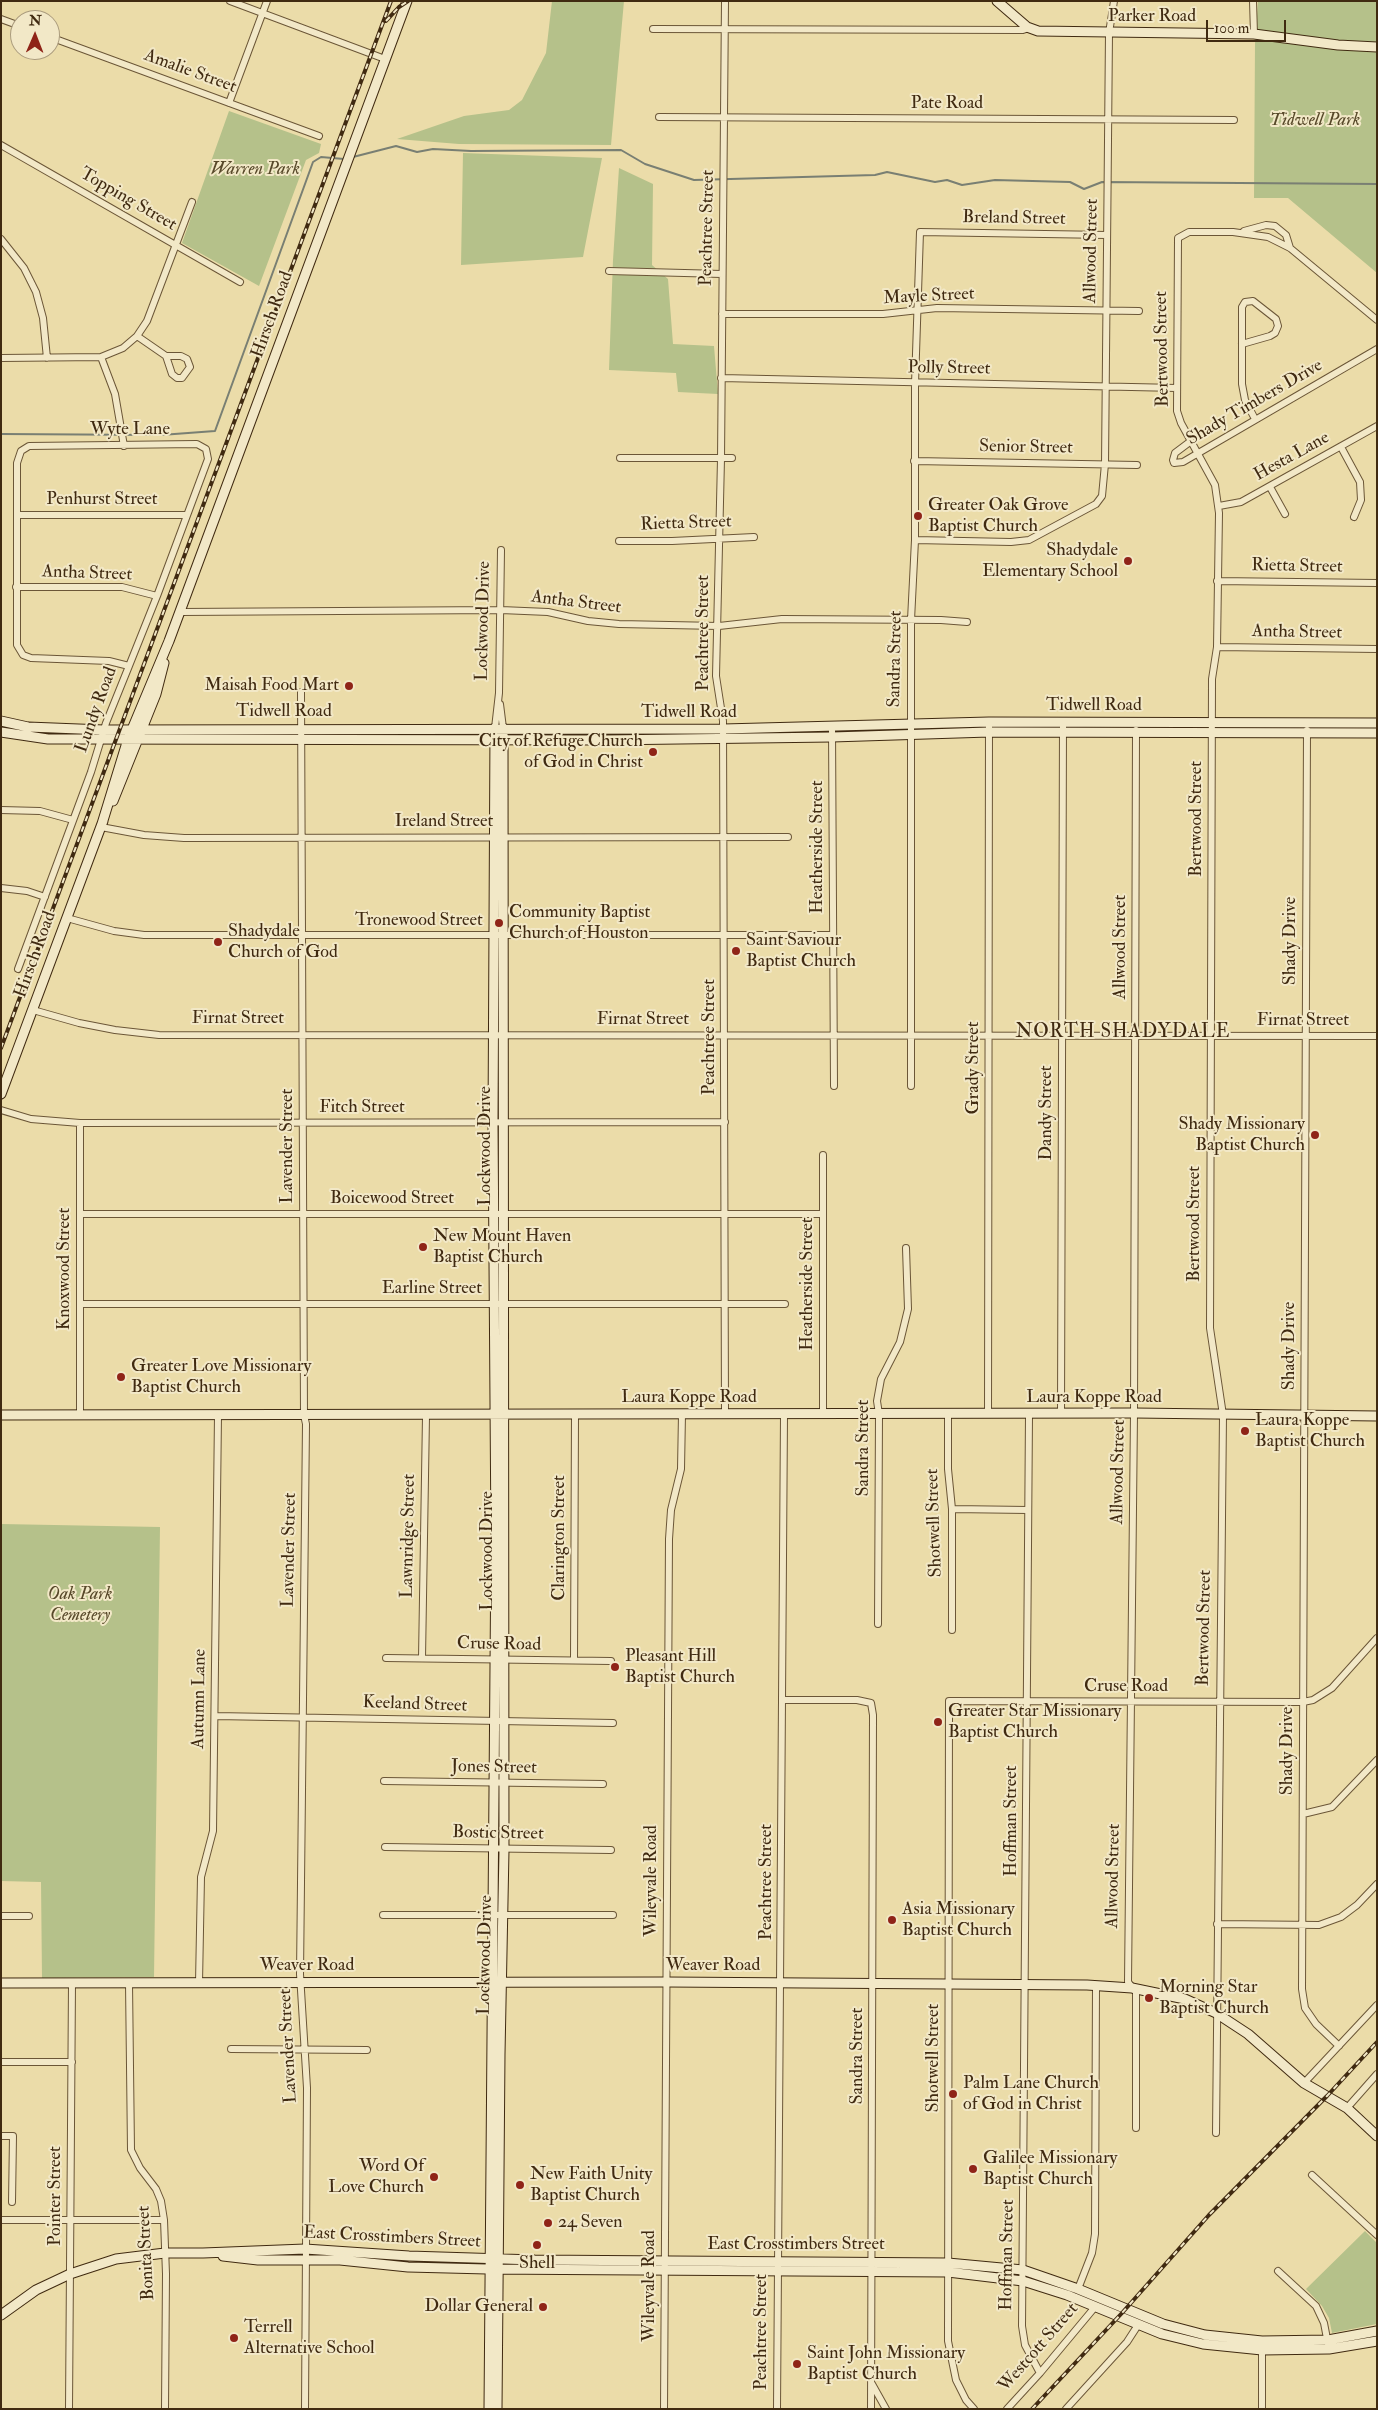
<!DOCTYPE html>
<style>
body{margin:0}
#map{position:relative;width:1378px;height:2410px;overflow:hidden;background:#ebdca9;font-family:"IM FELL Double Pica",serif}
canvas{display:block}
.frame{position:absolute;inset:0;border:2px solid #402a11;pointer-events:none}
.north{position:absolute;left:10px;top:10px;width:50px;height:50px;box-sizing:border-box;background:#f2e8c7;border:1px solid #ab9c7e;border-radius:50%;rotate:1deg;font-size:14px;font-weight:700;line-height:20px;text-align:center;color:#402a11}
.north::after{content:'';display:block;margin:auto;width:18px;height:22px;background:#8f2418;clip-path:polygon(50% 0,100% 100%,50% 72%,0 100%)}
.scale{position:absolute;left:1206px;top:20px;width:80px;height:22px;box-sizing:border-box;border:2px solid #402a11;border-top:0;padding-left:6px;font-size:15px;line-height:18px;white-space:nowrap;color:#402a11;-webkit-text-stroke:4px #f2e8c7;paint-order:stroke}
</style>
<div id="map">
<canvas width="1378" height="2410"></canvas>
<div class="frame"></div>
<div class="north">N</div>
<div class="scale">100 m</div>
</div>
<script>
const ctx = document.querySelector('canvas').getContext('2d');
ctx.lineJoin = 'round';
function fill(path, color) { ctx.fillStyle = color; ctx.fill(path, 'evenodd'); }
const shape = rows => new Path2D(rows.map(r => 'M' + r).join(''));
function trace(path, color, width, dash) { ctx.strokeStyle = color; ctx.lineWidth = width; ctx.lineCap = dash ? 'butt' : 'round'; ctx.setLineDash(dash || []); ctx.stroke(path); }
function write(font, color, halo, rows, align = 'center') {
  ctx.font = font + ' "IM FELL Double Pica",serif'; ctx.lineWidth = 4; ctx.setLineDash([]); ctx.textBaseline = 'middle'; ctx.strokeStyle = halo; ctx.fillStyle = color; for (const [text, x, y, turn = 0] of rows) {
    ctx.save(); ctx.translate(x, y); ctx.rotate((+turn || 0) * Math.PI / 180); ctx.textAlign = isNaN(turn) ? turn : align; if (halo) ctx.strokeText(text, 0, 0); ctx.fillText(text, 0, 0); ctx.restore();
  }
}
fill(shape([
 [552,1,624,1,611,145,459,144,397,139,464,116,509,110,522,100,546,53],
 [1258,1,1377,1,1377,273,1288,198,1254,198,1255,44],
 [229,111,321,144,319,153,306,160,259,286,182,243],
 [463,153,602,158,583,257,461,265],
 [619,168,653,184,652,265,668,279,673,344,714,346,718,394,678,392,676,373,609,370,613,260],
 [1,1524,160,1527,154,1977,42,1978,41,1882,1,1881],
 [1365,2231,1377,2243,1377,2324,1332,2333,1329,2318,1322,2306,1306,2289]
]), '#b5c18a');
trace(shape([
 [353,157,396,146,417,152,433,149,471,151,621,150,645,164,694,180,875,175,887,172,935,182,947,180,962,185,995,180,1070,182,1084,189,1102,182,1377,184],
 [1,434,161,435,215,431,313,162,321,157,344,159]
]), '#797f73', 2);
const street = shape([
 [230,1,385,59],
 [725,1,721,459,716,676,723,721,725,1414],
 [1253,1,1254,34],
 [1,19,20,26],
 [653,29,1023,30,1029,28],
 [50,37,319,136],
 [229,103,267,1],
 [659,117,1234,120],
 [1,145,240,282],
 [1244,231,1266,225,1275,226,1286,235,1290,248],
 [1,239,24,268,36,292,43,318,47,358],
 [609,271,722,274],
 [722,314,883,314,937,308,1139,311],
 [137,336,166,356,181,356,187,359,190,367,182,378,177,378,172,374,166,356],
 [1242,344,1270,336,1275,333,1278,326,1276,319,1253,301,1245,302,1242,307,1242,384,1245,400,1255,419],
 [101,357,115,394,124,446],
 [1,358,101,357,123,348,137,336,147,321,192,202],
 [721,378,1177,388],
 [1191,441,1175,453,1173,460,1174,463,1183,462,1377,349],
 [1341,447,1360,482,1361,500,1354,517],
 [620,458,732,458],
 [914,461,1137,465],
 [1270,487,1285,514],
 [1219,506,1241,502,1377,426],
 [17,515,186,515],
 [915,540,1011,542,1029,540,1096,504,1102,496,1105,464,1109,33,1114,1],
 [619,541,672,541,754,537],
 [1217,581,1377,583],
 [16,587,122,587,157,596],
 [180,612,501,610,548,612,588,621,619,624,719,626,782,619,941,620,967,622],
 [1217,647,1377,649],
 [301,692,304,1415,306,1424,300,1974,307,2088,305,2409],
 [500,704,503,728],
 [495,728,499,693,501,550],
 [832,728,834,1086],
 [1136,730,1134,1413,1128,1982,1136,1992,1136,2128],
 [1307,730,1302,1989,1305,2008,1316,2024,1339,2046],
 [1,810,40,811,73,820],
 [101,827,144,835,184,838,788,837],
 [1,888,27,891,45,897],
 [67,918,114,931,144,935,833,935],
 [18,969,91,772,106,723,129,666,157,596,208,459,206,449,197,444,29,446,21,451,17,463,17,645,23,655,31,658,109,661,129,666],
 [33,1010,79,1023,115,1030,159,1035,1377,1036],
 [911,1086,911,620,915,540,915,384,920,232,1107,235],
 [1,1110,31,1119,80,1123,725,1122],
 [823,1155,823,1414],
 [80,1214,823,1214],
 [80,1304,785,1304],
 [948,1414,948,1469,952,1509,952,1630],
 [988,1414,989,722],
 [1061,1414,1063,722],
 [80,1415,80,1123],
 [1029,1415,1022,2326,1025,2345,1040,2373],
 [952,1509,1028,1510],
 [878,1624,879,1414,877,1401,881,1379,900,1342,908,1309,906,1248],
 [386,1658,611,1661],
 [422,1658,426,1416],
 [574,1660,575,1415],
 [783,1700,857,1700,871,1703,873,1715,871,2409],
 [215,1716,613,1723],
 [384,1781,603,1784],
 [1303,1814,1332,1807,1377,1760],
 [385,1847,611,1850],
 [383,1915,613,1915],
 [1,1916,29,1916],
 [1217,1924,1319,1925,1341,1917,1357,1905,1377,1884],
 [129,1983,131,2150,140,2168,156,2189,161,2201,164,2220,166,2274,165,2409],
 [199,1983,201,1877,213,1831,218,1415],
 [231,2049,367,2050],
 [1,2062,72,2062],
 [1304,2083,1377,2005],
 [1347,2108,1377,2074],
 [1216,2133,1223,1415,1210,1328,1212,679,1217,647,1219,513,1215,485,1181,423,1177,411,1178,238,1189,232,1233,232,1268,237,1290,248,1377,320],
 [1,2136,13,2136,12,2202],
 [1312,2175,1377,2235],
 [1,2220,164,2220],
 [1278,2271,1316,2306,1324,2323,1329,2349],
 [1078,2289,1092,2253,1095,2234,1096,1985],
 [872,2384,886,2409],
 [69,2409,72,1983],
 [664,2409,669,1539,671,1510,681,1469,682,1414],
 [777,2409,784,1415],
 [974,2409,966,2400,956,2380,948,2341,949,1701,1303,1702,1313,1700,1332,1688,1377,1638],
 [1007,2409,1040,2373,1095,2307],
 [1066,2409,1127,2342,1138,2325],
 [1262,2409,1262,2348]
]);
const secondary = shape([
 [997,1,1027,27,1038,31,1254,34,1338,45,1377,47],
 [1,721,28,727,104,730,723,729,989,722,1377,723],
 [1,732,48,739,73,739,604,740,832,737,989,732,1377,733],
 [113,801,156,694,164,663],
 [101,827,128,739,169,641,407,1],
 [1,1094,103,821],
 [1,1415,1134,1413,1377,1416],
 [1,1983,667,1982,1087,1985,1132,1988,1185,1999,1216,2013,1248,2034,1304,2083,1347,2108,1377,2136],
 [223,2256,258,2260,340,2260,408,2267,487,2269,948,2272,1023,2281,1067,2295,1162,2334,1203,2344,1262,2350,1329,2349,1377,2341],
 [1,2315,36,2290,70,2274,116,2259,165,2253,203,2253,305,2249,409,2256,535,2260,948,2263,1023,2270,1078,2289,1163,2324,1205,2335,1262,2341,1328,2340,1377,2331],
 [489,2409,496,1542,493,1123,495,728],
 [497,2409,500,2054,504,1850,503,728]
]);
trace(street, '#6b5637', 8);
trace(secondary, '#402a11', 11);
trace(street, '#f2e8c7', 6);
trace(secondary, '#f2e8c7', 9);
const rail = shape([
 [386,21,399,7,408,1],
 [1,1048,391,1],
 [1032,2409,1122,2313,1209,2215,1327,2096,1377,2042]
]);
trace(rail, '#402a11', 4);
trace(rail, '#f2e8c7', 2, [5.5]);
for (const [x, y, r, color] of [
 [918,516,5,"#8f2418"],
 [1128,561,5,"#8f2418"],
 [349,686,5,"#8f2418"],
 [653,752,5,"#8f2418"],
 [499,923,5,"#8f2418"],
 [218,942,5,"#8f2418"],
 [736,951,5,"#8f2418"],
 [1315,1135,5,"#8f2418"],
 [423,1247,5,"#8f2418"],
 [121,1377,5,"#8f2418"],
 [1245,1431,5,"#8f2418"],
 [615,1667,5,"#8f2418"],
 [938,1722,5,"#8f2418"],
 [892,1920,5,"#8f2418"],
 [1149,1998,5,"#8f2418"],
 [953,2094,5,"#8f2418"],
 [973,2169,5,"#8f2418"],
 [434,2177,5,"#8f2418"],
 [520,2185,5,"#8f2418"],
 [548,2223,5,"#8f2418"],
 [537,2245,5,"#8f2418"],
 [543,2307,5,"#8f2418"],
 [234,2338,5,"#8f2418"],
 [797,2364,5,"#8f2418"]
]) { const dot = new Path2D(); dot.arc(x, y, r, 0, 2 * Math.PI); ctx.fillStyle = color; ctx.fill(dot); trace(dot, '#f2e8c7', 2); }
write('18px', '#402a11', '#f2e8c7', [
 ["Parker Road",1152,17],
 ["Amalie Street",190,72,20],
 ["Pate Road",947,104],
 ["Topping Street",128,200,30],
 ["Breland Street",1014,219,1],
 ["Peachtree Street",708,228,-89],
 ["Allwood Street",1092,251,-89],
 ["Mayle Street",929,297,-3],
 ["Hirsch Road",273,315,-70],
 ["Bertwood Street",1163,349,-91],
 ["Polly Street",949,369,1],
 ["Shady Timbers Drive",1255,403,-30],
 ["Wyte Lane",130,430],
 ["Senior Street",1026,448,1],
 ["Hesta Lane",1292,457,-29],
 ["Penhurst Street",102,500],
 ["Rietta Street",686,524,-2],
 ["Rietta Street",1297,567,1],
 ["Antha Street",87,574,2],
 ["Antha Street",576,603,7],
 ["Lockwood Drive",484,621,-89],
 ["Peachtree Street",704,633,-90],
 ["Antha Street",1297,633,1],
 ["Sandra Street",896,659,-89],
 ["Tidwell Road",1094,706],
 ["Lundy Road",97,710,-70],
 ["Tidwell Road",284,712],
 ["Tidwell Road",689,713],
 ["Bertwood Street",1197,819,-90],
 ["Ireland Street",444,822],
 ["Heatherside Street",818,847,-90],
 ["Tronewood Street",419,921],
 ["Shady Drive",1291,941,-90],
 ["Allwood Street",1121,947,-90],
 ["Hirsch Road",36,955,-70],
 ["Firnat Street",238,1019],
 ["Firnat Street",643,1020],
 ["Firnat Street",1303,1021],
 ["Peachtree Street",710,1037,-90],
 ["Grady Street",974,1068,-90],
 ["Fitch Street",362,1108],
 ["Dandy Street",1047,1113,-90],
 ["Lavender Street",288,1146,-90],
 ["Lockwood Drive",486,1146,-90],
 ["Boicewood Street",392,1199],
 ["Bertwood Street",1195,1224,-90],
 ["Knoxwood Street",65,1269,-90],
 ["Heatherside Street",808,1284,-90],
 ["Earline Street",432,1289],
 ["Shady Drive",1290,1346,-90],
 ["Laura Koppe Road",689,1398],
 ["Laura Koppe Road",1094,1398],
 ["Sandra Street",864,1448,-90],
 ["Allwood Street",1119,1472,-89],
 ["Shotwell Street",935,1523,-92],
 ["Lawnridge Street",409,1536,-89],
 ["Clarington Street",560,1538,-90],
 ["Lavender Street",290,1550,-89],
 ["Lockwood Drive",488,1551,-90],
 ["Bertwood Street",1205,1628,-89],
 ["Cruse Road",499,1645,1],
 ["Cruse Road",1126,1687],
 ["Autumn Lane",200,1699,-89],
 ["Keeland Street",415,1705,2],
 ["Shady Drive",1288,1751,-90],
 ["Jones Street",494,1768,1],
 ["Hoffman Street",1012,1821,-90],
 ["Bostic Street",498,1834,1],
 ["Allwood Street",1114,1876,-89],
 ["Wileyvale Road",652,1881,-90],
 ["Peachtree Street",767,1882,-90],
 ["Lockwood Drive",486,1955,-89],
 ["Weaver Road",307,1966],
 ["Weaver Road",713,1966],
 ["Lavender Street",289,2046,-93],
 ["Sandra Street",858,2056,-90],
 ["Shotwell Street",934,2058,-90],
 ["Pointer Street",56,2196,-90],
 ["East Crosstimbers Street",392,2238,3],
 ["East Crosstimbers Street",796,2245],
 ["Bonita Street",147,2253,-93],
 ["Hoffman Street",1008,2255,-89],
 ["Wileyvale Road",650,2286,-90],
 ["Peachtree Street",762,2332,-90],
 ["Westcott Street",1039,2348,-49]
]);
write('italic 18px', '#574829', '#f2e8c7', [
 ["Tidwell Park",1315,121],
 ["Warren Park",255,170],
 ["Oak Park",80,1595],
 ["Cemetery",80,1616]
]);
write('18px', '#402a11', '#f2e8c7', [
 ["Greater Oak Grove",928,506],
 ["Baptist Church",928,527],
 ["Shadydale",1118,551,"right"],
 ["Elementary School",1118,572,"right"],
 ["Maisah Food Mart",339,686,"right"],
 ["City of Refuge Church",643,742,"right"],
 ["of God in Christ",643,763,"right"],
 ["Community Baptist",509,913],
 ["Church of Houston",509,934],
 ["Shadydale",228,932],
 ["Church of God",228,953],
 ["Saint Saviour",746,941],
 ["Baptist Church",746,962],
 ["Shady Missionary",1305,1125,"right"],
 ["Baptist Church",1305,1146,"right"],
 ["New Mount Haven",433,1237],
 ["Baptist Church",433,1258],
 ["Greater Love Missionary",131,1367],
 ["Baptist Church",131,1388],
 ["Laura Koppe",1255,1421],
 ["Baptist Church",1255,1442],
 ["Pleasant Hill",625,1657],
 ["Baptist Church",625,1678],
 ["Greater Star Missionary",948,1712],
 ["Baptist Church",948,1733],
 ["Asia Missionary",902,1910],
 ["Baptist Church",902,1931],
 ["Morning Star",1159,1988],
 ["Baptist Church",1159,2009],
 ["Palm Lane Church",963,2084],
 ["of God in Christ",963,2105],
 ["Galilee Missionary",983,2159],
 ["Baptist Church",983,2180],
 ["Word Of",424,2167,"right"],
 ["Love Church",424,2188,"right"],
 ["New Faith Unity",530,2175],
 ["Baptist Church",530,2196],
 ["24 Seven",558,2223],
 ["Shell",537,2264,"center"],
 ["Dollar General",533,2307,"right"],
 ["Terrell",244,2328],
 ["Alternative School",244,2349],
 ["Saint John Missionary",807,2354],
 ["Baptist Church",807,2375]
], 'left');
ctx.letterSpacing = '1px';
write('19px', '#402a11', '#f2e8c7', [
 ["NORTH SHADYDALE",1123,1033]
]);
ctx.letterSpacing = '0px';
</script>
